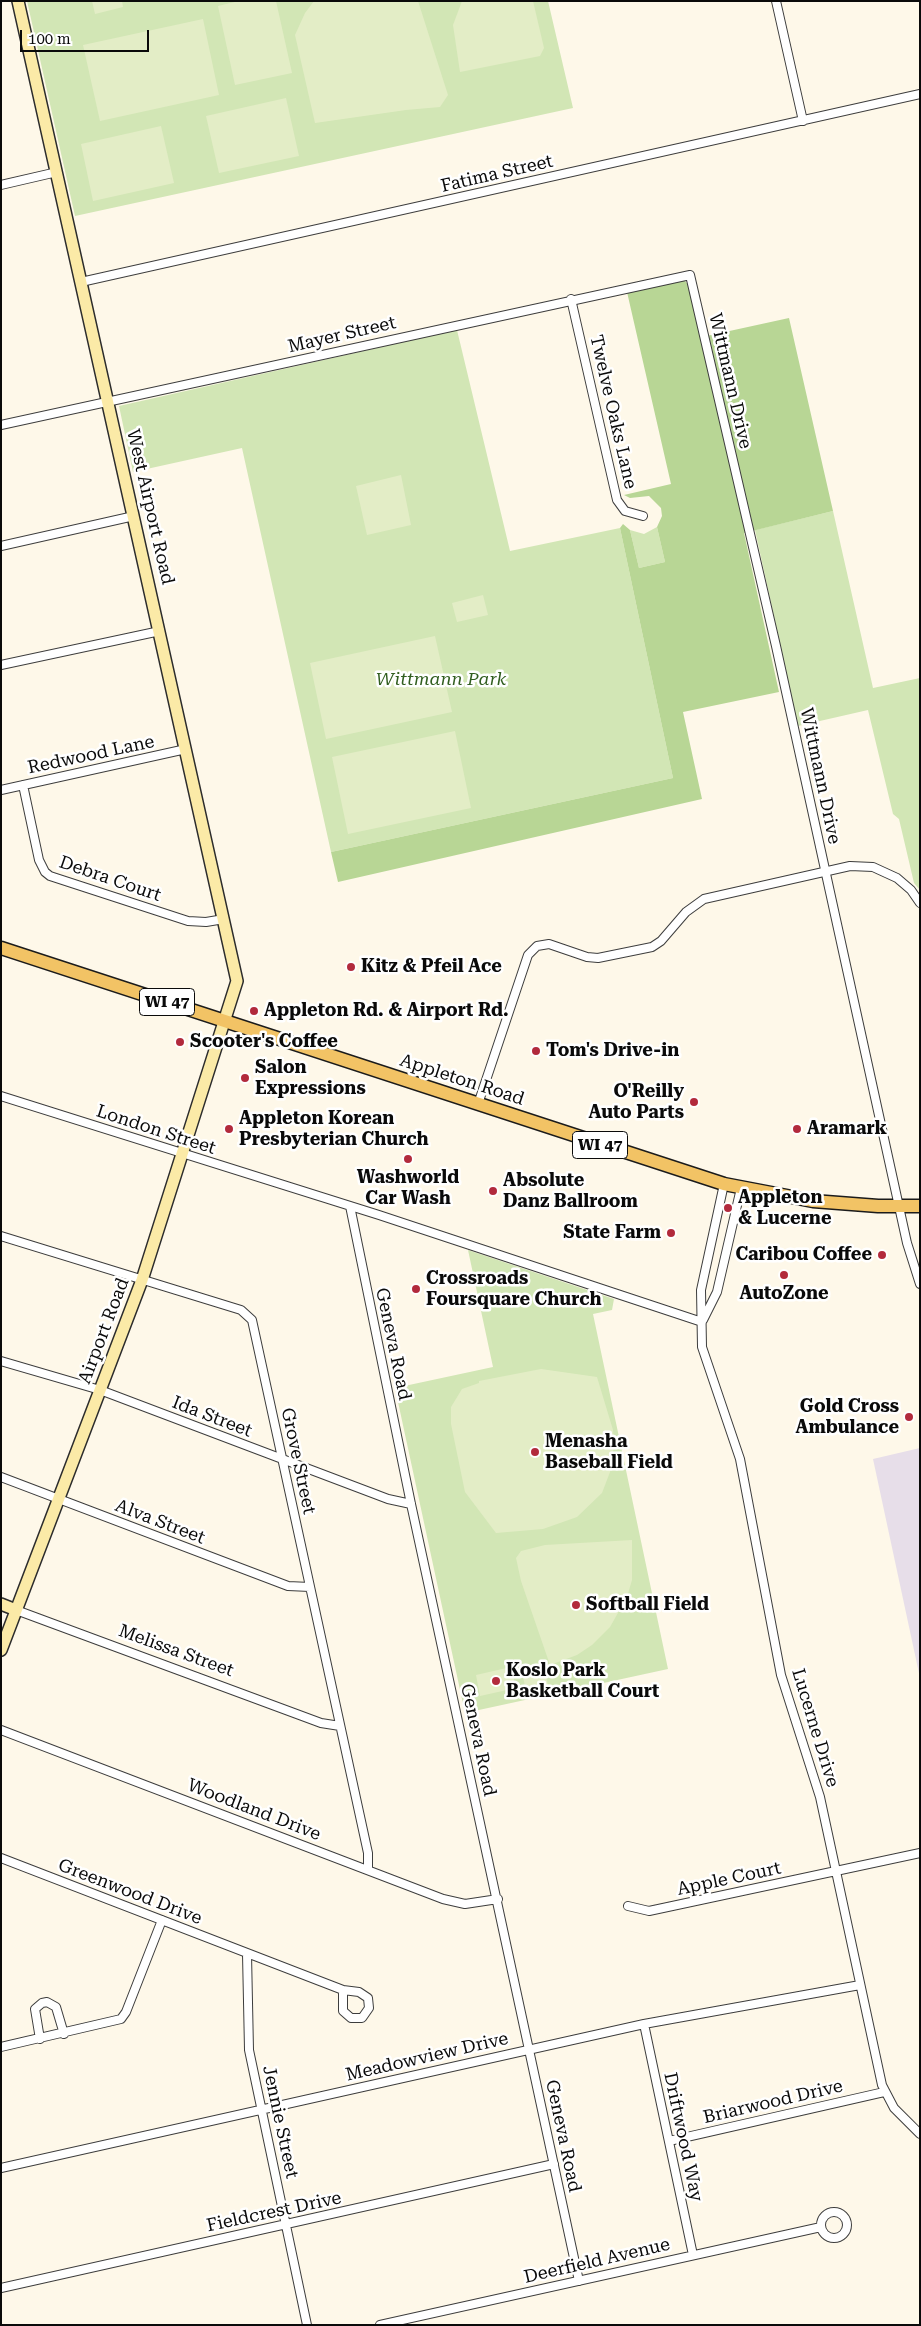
<!DOCTYPE html>
<style>
body{margin:0}
#map{position:relative;width:921px;height:2326px;overflow:hidden;background:#fef8e9;font-family:"Roboto Serif",serif}
canvas{display:block}
.frame{position:absolute;inset:0;border:2px solid #0a0a0a;pointer-events:none}
.scale{position:absolute;left:20px;top:30px;width:129px;height:22px;box-sizing:border-box;border:2px solid #0a0a0a;border-top:0;padding-left:6px;font-size:15px;line-height:18px;white-space:nowrap;color:#0a0a0a;-webkit-text-stroke:4px #fff;paint-order:stroke}
</style>
<div id="map">
<canvas width="921" height="2326"></canvas>
<div class="frame"></div>
<div class="scale">100 m</div>
</div>
<script>
const ctx = document.querySelector('canvas').getContext('2d');
ctx.lineJoin = 'round';
function fill(path, color) { ctx.fillStyle = color; ctx.fill(path, 'evenodd'); }
const shape = rows => new Path2D(rows.map(r => 'M' + r).join(''));
function trace(path, color, width, dash) { ctx.strokeStyle = color; ctx.lineWidth = width; ctx.lineCap = dash ? 'butt' : 'round'; ctx.setLineDash(dash || []); ctx.stroke(path); }
function write(font, color, halo, rows, align = 'center') {
  ctx.font = font + ' "Roboto Serif",serif'; ctx.lineWidth = 5; ctx.setLineDash([]); ctx.textBaseline = 'middle'; ctx.strokeStyle = halo; ctx.fillStyle = color; for (const [text, x, y, turn = 0] of rows) {
    ctx.save(); ctx.translate(x, y); ctx.rotate((+turn || 0) * Math.PI / 180); ctx.textAlign = isNaN(turn) ? turn : align; if (halo) ctx.strokeText(text, 0, 0); ctx.fillText(text, 0, 0); ctx.restore();
  }
}
fill(shape([
 [920,1448,920,1678,873,1459]
]), '#e7dee9');
fill(shape([
 [27,1,548,1,573,108,75,216],
 [457,330,510,551,620,528,673,778,331,852,242,448,133,472,119,406],
 [833,511,873,688,920,678,920,890,914,883,899,819,893,814,868,710,798,726,755,530],
 [657,527,665,562,639,568,630,530,644,534],
 [468,1250,614,1299,612,1310,593,1314,668,1669,465,1713,395,1388,493,1367]
]), '#d2e6b5');
fill(shape([
 [678,280,685,281,691,288,702,337,789,318,833,511,744,533,779,692,683,712,702,799,338,882,331,852,673,778,620,528,623,524,630,530,639,568,665,562,657,527,662,516,661,508,649,496,630,498,624,495,671,484,627,292]
]), '#b8d695');
fill(shape([
 [92,1,122,1,123,7,95,14],
 [239,1,276,1,292,73,235,85,218,6],
 [314,1,418,1,448,95,440,107,406,110,315,123,295,35,305,13],
 [462,1,533,1,544,48,540,56,460,72,453,25],
 [203,19,219,95,100,121,83,45],
 [286,98,299,156,219,173,206,116],
 [161,126,174,183,93,201,81,144],
 [401,475,411,525,367,535,356,486],
 [483,595,488,615,457,622,452,603],
 [435,636,452,712,326,739,310,663],
 [455,731,471,808,348,834,332,757],
 [541,1369,597,1377,613,1430,614,1445,610,1472,602,1493,577,1517,543,1529,496,1533,465,1492,451,1424,451,1407,462,1389,479,1383,479,1381],
 [632,1540,632,1580,627,1597,610,1627,592,1645,577,1655,550,1665,521,1581,516,1558,521,1551,545,1545],
 [511,1667,516,1688,480,1696,476,1675],
 [545,1672,548,1685,526,1690,523,1677]
]), '#e3edc6');
const street = shape([
 [776,1,803,121],
 [1,185,57,172],
 [81,282,920,94],
 [571,299,617,500,625,511,643,516],
 [1,425,690,275,776,646,907,1243,920,1284],
 [1,546,134,516],
 [1,665,160,631],
 [23,785,39,860,45,872,50,876,188,921,206,922,224,919],
 [1,790,186,749],
 [1,1096,379,1215,702,1322],
 [478,1104,528,955,537,946,549,944,587,957,598,958,652,947,661,941,686,912,704,899,850,866,873,867,897,878,911,890,920,903],
 [724,1184,701,1290,702,1347,740,1459,781,1675,820,1797,882,2085,894,2108,920,2134],
 [350,1206,411,1504,579,2281],
 [1,1236,241,1310,252,1320,368,1853,368,1869],
 [703,1320,717,1292,741,1188],
 [1,1361,100,1390,388,1499,411,1504],
 [1,1477,288,1586,310,1587],
 [16,1610,321,1723,340,1726],
 [1,1730,443,1899,465,1904,498,1899],
 [1,1858,343,1990],
 [628,1906,649,1911,920,1853],
 [247,1954,249,2050,307,2325],
 [343,1990,359,1992,368,1998,369,2008,362,2018,351,2018,343,2011,343,1990],
 [644,2024,693,2255],
 [40,2039,35,2009,42,2003,47,2002,56,2007,64,2034],
 [1,2047,121,2019,126,2012,162,1920],
 [669,2141,884,2092],
 [1,2168,644,2024,860,1985],
 '821 2225a13 13 0 1 1 26 0a13 13 0 1 1-26 0Z',
 [1,2288,554,2164],
 [380,2325,821,2227]
]);
const secondary = shape([
 [1,1604,16,1610],
 [1,1650,142,1280,237,981,18,1]
]);
const primary = shape([
 [1,948,724,1184,813,1201,878,1206,920,1206]
]);
trace(street, '#3d3d3d', 10);
trace(secondary, '#2c2c2c', 14);
trace(primary, '#1b1b1b', 15);
trace(street, '#fff', 8);
trace(secondary, '#fbeaa7', 11);
trace(primary, '#f2c365', 12);
for (const [x, y, r, color] of [
 [351,967,5,"#b22a3c"],
 [254,1011,5,"#b22a3c"],
 [180,1042,5,"#b22a3c"],
 [536,1051,5,"#b22a3c"],
 [245,1078,5,"#b22a3c"],
 [694,1102,5,"#b22a3c"],
 [229,1129,5,"#b22a3c"],
 [797,1129,5,"#b22a3c"],
 [408,1159,5,"#b22a3c"],
 [493,1191,5,"#b22a3c"],
 [728,1208,5,"#b22a3c"],
 [671,1233,5,"#b22a3c"],
 [882,1255,5,"#b22a3c"],
 [784,1275,5,"#b22a3c"],
 [416,1289,5,"#b22a3c"],
 [909,1417,5,"#b22a3c"],
 [535,1452,5,"#b22a3c"],
 [576,1605,5,"#b22a3c"],
 [496,1681,5,"#b22a3c"]
]) { const dot = new Path2D(); dot.arc(x, y, r, 0, 2 * Math.PI); ctx.fillStyle = color; ctx.fill(dot); trace(dot, '#fff', 2); }
for (const [x, y, w] of [
 [167,1002,55],
 [600,1145,55]
]) { const box = new Path2D(); box.roundRect(x - w / 2, y - 13.5, w, 27, 4); ctx.fillStyle = '#fff'; ctx.fill(box); trace(box, '#0a0a0a', 1); }
write('bold 16px', '#0a0a0a', null, [
 ["WI 47",167,1002],
 ["WI 47",600,1145]
]);
write('18px', '#0a0a0a', '#fff', [
 ["Fatima Street",497,174,-13],
 ["Mayer Street",342,335,-13],
 ["Wittmann Drive",730,381,77],
 ["Twelve Oaks Lane",613,412,77],
 ["West Airport Road",150,507,77],
 ["Redwood Lane",91,755,-12],
 ["Wittmann Drive",820,776,78],
 ["Debra Court",110,879,19],
 ["Appleton Road",462,1080,18],
 ["London Street",156,1130,18],
 ["Airport Road",104,1331,-69],
 ["Geneva Road",393,1344,78],
 ["Ida Street",212,1417,21],
 ["Grove Street",298,1461,78],
 ["Alva Street",160,1522,21],
 ["Melissa Street",176,1651,20],
 ["Lucerne Drive",815,1728,73],
 ["Geneva Road",478,1740,78],
 ["Woodland Drive",254,1810,21],
 ["Apple Court",729,1879,-12],
 ["Greenwood Drive",130,1892,21],
 ["Meadowview Drive",427,2057,-13],
 ["Briarwood Drive",773,2102,-13],
 ["Jennie Street",280,2122,78],
 ["Geneva Road",563,2136,78],
 ["Driftwood Way",683,2137,78],
 ["Fieldcrest Drive",274,2212,-12],
 ["Deerfield Avenue",597,2261,-13]
]);
write('italic 18px', '#315e1f', '#fff', [
 ["Wittmann Park",441,680]
]);
write('bold 18px', '#0a0a0a', '#fff', [
 ["Kitz & Pfeil Ace",361,967],
 ["Appleton Rd. & Airport Rd.",264,1011],
 ["Scooter's Coffee",190,1042],
 ["Tom's Drive-in",546,1051],
 ["Salon",255,1068],
 ["Expressions",255,1089],
 ["O'Reilly",684,1092,"right"],
 ["Auto Parts",684,1113,"right"],
 ["Appleton Korean",239,1119],
 ["Presbyterian Church",239,1140],
 ["Aramark",807,1129],
 ["Washworld",408,1178,"center"],
 ["Car Wash",408,1199,"center"],
 ["Absolute",503,1181],
 ["Danz Ballroom",503,1202],
 ["Appleton",738,1198],
 ["& Lucerne",738,1219],
 ["State Farm",661,1233,"right"],
 ["Caribou Coffee",872,1255,"right"],
 ["Crossroads",426,1279],
 ["Foursquare Church",426,1300],
 ["AutoZone",784,1294,"center"],
 ["Gold Cross",899,1407,"right"],
 ["Ambulance",899,1428,"right"],
 ["Menasha",545,1442],
 ["Baseball Field",545,1463],
 ["Softball Field",586,1605],
 ["Koslo Park",506,1671],
 ["Basketball Court",506,1692]
], 'left');
</script>
